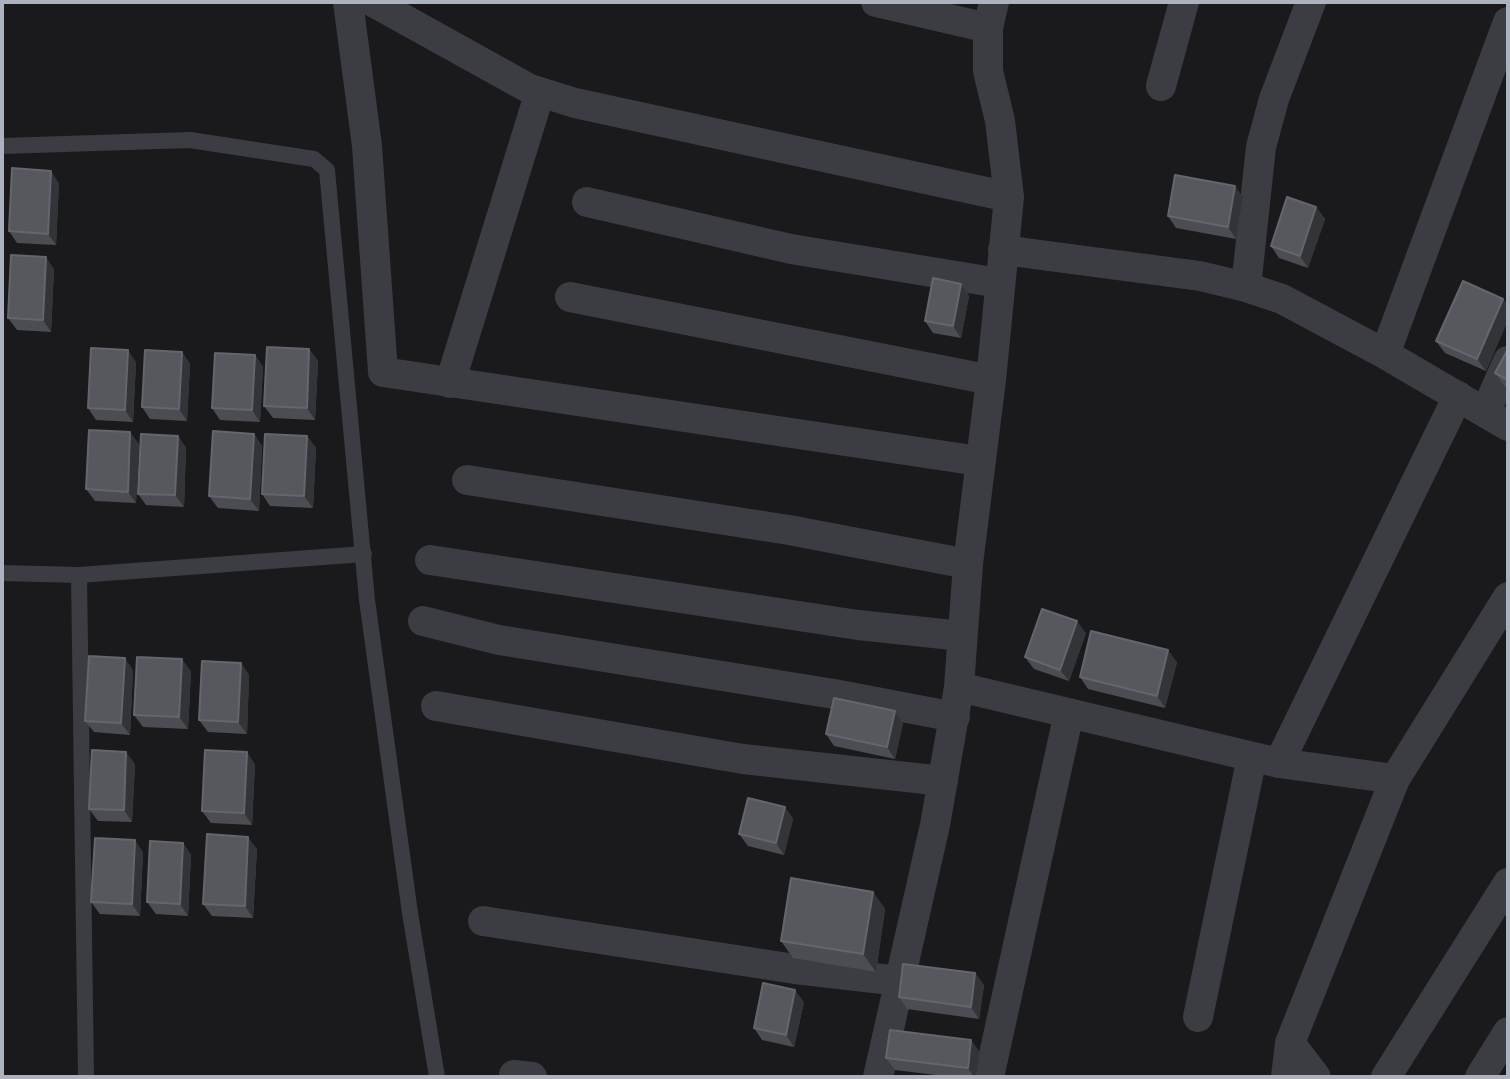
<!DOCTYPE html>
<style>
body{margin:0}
#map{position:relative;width:1510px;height:1079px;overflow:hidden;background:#1a1a1d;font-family:Poppins,sans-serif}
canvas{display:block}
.frame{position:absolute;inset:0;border:4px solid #acb2be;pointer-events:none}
</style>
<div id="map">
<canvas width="1510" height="1079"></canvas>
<div class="frame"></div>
</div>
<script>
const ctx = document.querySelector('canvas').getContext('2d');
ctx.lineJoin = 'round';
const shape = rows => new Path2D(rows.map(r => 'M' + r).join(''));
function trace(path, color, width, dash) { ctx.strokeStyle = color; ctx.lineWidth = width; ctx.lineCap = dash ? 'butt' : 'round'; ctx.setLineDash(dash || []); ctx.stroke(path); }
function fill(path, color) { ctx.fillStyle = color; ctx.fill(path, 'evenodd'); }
trace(shape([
 [2,146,190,140,314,159,327,170,367,600,410,913,437,1077],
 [2,573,79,575,364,554],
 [79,575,86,1077]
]), '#3b3d43', 16);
trace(shape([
 [348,2,367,146,383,372,979,461],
 [373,2,530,89,575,103,1009,197],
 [876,2,988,28],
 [1161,86,1184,2],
 [587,202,791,249,999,283],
 [1003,250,1200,276,1246,287,1282,299,1385,354,1508,426],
 [1246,287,1261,147,1274,99,1311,2],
 [570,297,991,380],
 [1385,354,1508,22],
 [450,383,540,92],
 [1486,411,1508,361],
 [467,480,789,530,968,564],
 [430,560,858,625,962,636],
 [423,621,499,640,834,694,955,717],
 [959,687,1279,763,1395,779],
 [436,706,743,759,943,781],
 [1279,763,1458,396],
 [483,921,795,969,900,981],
 [1198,1017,1252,757],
 [1290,1043,1316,1077],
 [514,1075,532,1077],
 [878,1077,935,825,959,687,968,564,991,380,1009,197,1000,121,988,71,988,28,994,2],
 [989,1077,1069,713],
 [1286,1077,1290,1043,1395,779,1508,597],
 [1386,1077,1508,883],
 [1480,1077,1508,1032]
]), '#3b3d43', 30);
fill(shape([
 [59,183,56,245,17,243,9,231],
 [1243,197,1236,239,1176,228,1168,216],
 [1316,207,1325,219,1308,268,1279,258,1271,246],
 [54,269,51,332,17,330,8,318],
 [961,284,969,296,961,338,933,333,925,321],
 [1503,299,1508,306,1508,320,1486,371,1445,353,1436,341],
 [309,349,318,361,315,420,273,418,264,406],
 [1508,349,1508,391,1495,373],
 [182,352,190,364,187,421,150,419,142,407],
 [255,355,263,367,260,422,220,420,212,408],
 [136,362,133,422,96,420,88,408],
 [254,434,262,446,259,511,218,508,209,496],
 [178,436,186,448,184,507,146,505,138,494],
 [307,436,316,448,313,508,270,506,262,494],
 [139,444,136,503,95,501,86,489],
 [1086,633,1069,681,1034,669,1025,657],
 [1177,662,1165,708,1088,689,1080,677],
 [241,663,249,675,247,734,208,732,199,720],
 [133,670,130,735,94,732,85,721],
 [191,671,188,729,143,727,134,715],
 [895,711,903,723,895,759,834,746,826,734],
 [135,764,132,822,98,821,89,809],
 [255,764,252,825,211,823,202,811],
 [785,807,793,819,784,855,748,846,739,834],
 [183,843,191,855,188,916,156,914,147,902],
 [257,849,253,918,212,916,203,904],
 [143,852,140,916,100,914,91,902],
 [873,892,885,909,876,972,793,958,781,941],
 [975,973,984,985,979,1019,907,1009,899,997],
 [804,1002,794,1047,762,1040,754,1028],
 [980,1052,976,1077,952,1077,895,1070,886,1058]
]), '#4b4d52');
fill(shape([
 [51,171,59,183,56,245,48,234],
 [1235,186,1243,197,1236,239,1228,227],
 [1316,207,1325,219,1308,268,1300,256],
 [46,257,54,269,51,332,43,320],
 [961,284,969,296,961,338,953,326],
 [1503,299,1508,306,1508,320,1486,371,1477,359],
 [309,349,318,361,315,420,307,408],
 [128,350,136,362,133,422,125,410],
 [182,352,190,364,187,421,179,409],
 [255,355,263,367,260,422,252,410],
 [130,432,139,444,136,503,128,492],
 [254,434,262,446,259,511,250,499],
 [178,436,186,448,184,507,175,495],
 [307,436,316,448,313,508,304,496],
 [1077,621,1086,633,1069,681,1060,670],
 [1168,650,1177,662,1165,708,1157,696],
 [125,658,133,670,130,735,121,723],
 [182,659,191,671,188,729,179,717],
 [241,663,249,675,247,734,238,722],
 [895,711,903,723,895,759,887,747],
 [126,752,135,764,132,822,124,810],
 [247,752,255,764,252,825,244,813],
 [785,807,793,819,784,855,776,843],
 [248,837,257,849,253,918,245,906],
 [135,840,143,852,140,916,132,904],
 [183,843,191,855,188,916,180,904],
 [873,892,885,909,876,972,863,954],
 [975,973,984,985,979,1019,971,1007],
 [795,990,804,1002,794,1047,786,1035],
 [971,1040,980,1052,976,1077,974,1077,968,1068]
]), '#333438');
const building = shape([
 [12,168,51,171,48,234,9,231,12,168],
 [1175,175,1235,186,1228,227,1168,216,1175,175],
 [1287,197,1316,207,1300,256,1271,246,1287,197],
 [11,255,46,257,43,320,8,318,11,255],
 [933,278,961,284,953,326,925,321,933,278],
 [1463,281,1503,299,1477,359,1436,341,1463,281],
 [267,347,309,349,307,408,264,406,267,347],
 [91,348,128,350,125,410,88,408,91,348],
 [1508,349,1508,380,1495,373,1508,349],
 [145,350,182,352,179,409,142,407,145,350],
 [215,353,255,355,252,410,212,408,215,353],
 [89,430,130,432,128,492,86,489,89,430],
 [213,431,254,434,250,499,209,496,213,431],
 [141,434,178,436,175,495,138,494,141,434],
 [265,434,307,436,304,496,262,494,265,434],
 [1042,609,1077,621,1060,670,1025,657,1042,609],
 [1091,631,1168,650,1157,696,1080,677,1091,631],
 [89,656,125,658,121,723,85,721,89,656],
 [137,657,182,659,179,717,134,715,137,657],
 [202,661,241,663,238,722,199,720,202,661],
 [834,698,895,711,887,747,826,734,834,698],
 [92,750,126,752,124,810,89,809,92,750],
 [205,750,247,752,244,813,202,811,205,750],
 [748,798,785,807,776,843,739,834,748,798],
 [207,834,248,837,245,906,203,904,207,834],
 [95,838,135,840,132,904,91,902,95,838],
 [150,841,183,843,180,904,147,902,150,841],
 [791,878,873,892,863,954,781,941,791,878],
 [903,964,975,973,971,1007,899,997,903,964],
 [763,983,795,990,786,1035,754,1028,763,983],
 [890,1030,971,1040,968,1068,886,1058,890,1030]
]);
fill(building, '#56585e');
trace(building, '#63666d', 2);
</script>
